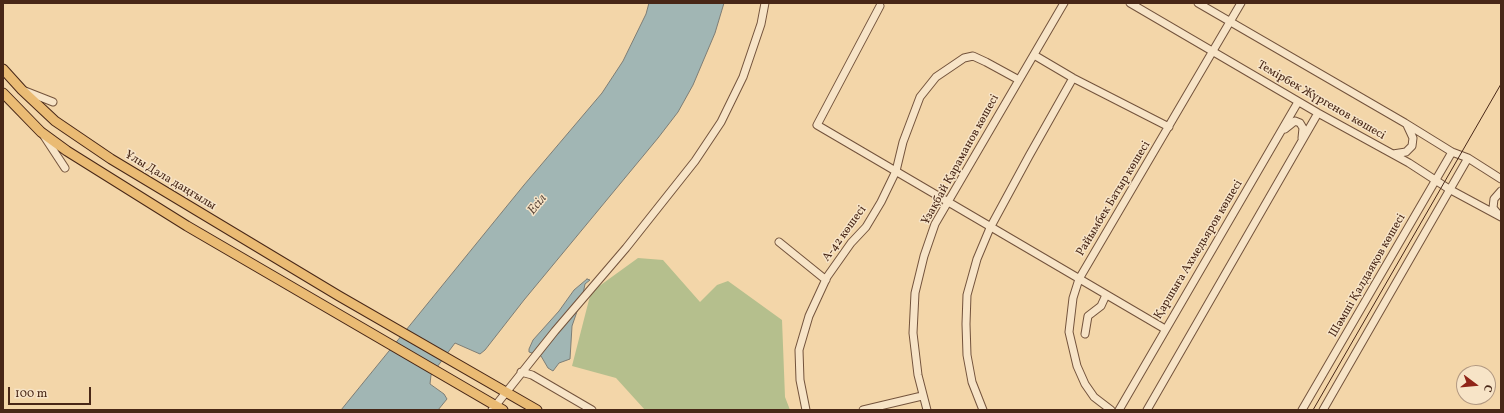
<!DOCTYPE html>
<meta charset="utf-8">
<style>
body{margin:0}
#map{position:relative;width:1504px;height:413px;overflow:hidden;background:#f3d6a9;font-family:Vollkorn,serif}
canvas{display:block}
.frame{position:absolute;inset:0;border:4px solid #482717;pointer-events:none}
.north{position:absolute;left:1456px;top:365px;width:40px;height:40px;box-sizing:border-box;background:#f7e4c7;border:1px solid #b19881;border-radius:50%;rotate:106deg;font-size:11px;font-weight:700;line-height:16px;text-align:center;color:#482717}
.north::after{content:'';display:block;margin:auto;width:14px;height:18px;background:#8f2418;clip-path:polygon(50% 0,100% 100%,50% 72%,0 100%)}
.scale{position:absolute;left:8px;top:387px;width:83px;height:18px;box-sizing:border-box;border:2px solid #482717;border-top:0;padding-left:5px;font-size:12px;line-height:14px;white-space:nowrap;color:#482717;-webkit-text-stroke:3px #f7e4c7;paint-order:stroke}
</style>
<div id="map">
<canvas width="1504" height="413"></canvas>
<div class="frame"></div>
<div class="north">С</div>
<div class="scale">100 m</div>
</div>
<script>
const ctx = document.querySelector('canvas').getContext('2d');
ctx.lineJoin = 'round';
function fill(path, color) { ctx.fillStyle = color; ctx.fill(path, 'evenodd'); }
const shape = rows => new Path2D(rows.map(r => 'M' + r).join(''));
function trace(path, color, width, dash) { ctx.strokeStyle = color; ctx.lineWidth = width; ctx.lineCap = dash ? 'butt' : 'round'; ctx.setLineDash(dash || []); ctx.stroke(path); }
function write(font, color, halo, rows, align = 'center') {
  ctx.font = font + ' Vollkorn,serif'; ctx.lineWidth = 3; ctx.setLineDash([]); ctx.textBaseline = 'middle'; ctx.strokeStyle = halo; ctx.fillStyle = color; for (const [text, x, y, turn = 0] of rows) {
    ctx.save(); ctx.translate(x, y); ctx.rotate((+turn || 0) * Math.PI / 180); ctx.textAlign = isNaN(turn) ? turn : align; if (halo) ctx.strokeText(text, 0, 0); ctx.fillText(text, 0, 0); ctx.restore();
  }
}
fill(shape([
 [638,258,663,260,700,302,717,285,728,281,782,320,785,397,790,410,645,410,616,378,572,366,591,292]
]), '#b5bf8d');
const water = shape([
 [649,3,724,3,715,33,693,85,678,112,658,138,524,300,485,350,480,354,455,343,431,375,430,384,444,394,447,399,438,410,341,410,524,185,602,93,623,61,646,14,649,3],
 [587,279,590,280,585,284,583,294,572,326,570,359,559,363,553,371,548,368,541,356,529,352,529,349,533,340,559,311,574,290,587,279]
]);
fill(water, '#a1b6b4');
trace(water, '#7d7d75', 1);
const minor = shape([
 [1130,3,1318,113,1409,163,1449,189,1501,217],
 [1198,3,1405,123,1452,152,1468,158,1501,179],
 [880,6,817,125,1165,329],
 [1034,55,1073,78,1169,127],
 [25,91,53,102],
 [1285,129,1295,121,1300,123,1303,128,1302,138],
 [44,136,65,168],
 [1393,154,1406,152,1412,146,1413,138,1407,125],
 [1498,214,1493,208,1494,199,1501,191],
 [779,242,826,280],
 [1085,334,1088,316,1101,306,1106,295],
 [521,372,532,375,592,410],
 [492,410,555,331,626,248,695,161,721,122,743,77,761,24,765,3],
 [806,410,800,380,799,350,809,316,827,277,851,243,866,227,881,202,896,171,903,142,920,97,936,77,964,58,973,56,986,62,1019,80],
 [863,410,922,396],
 [927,410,918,375,913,333,915,293,924,256,935,224,1064,3],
 [983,410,972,382,967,355,966,324,967,295,977,259,990,228,1029,156,1073,78],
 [1111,410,1094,397,1085,384,1077,366,1069,332,1073,298,1079,279,1241,3],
 [1119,410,1298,102],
 [1147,410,1318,113],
 [1302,410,1452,152],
 [1323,410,1468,158]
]);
const major = shape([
 [3,69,22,90,55,121,111,159,339,296,537,410],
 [3,93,41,132,67,151,187,226,503,410]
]);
trace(minor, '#73533c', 9);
trace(major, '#482717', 11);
trace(minor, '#f7e4c7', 7);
trace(major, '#eabb74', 9);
trace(shape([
 [1313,410,1501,84]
]), '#482717', 1);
write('12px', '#482717', '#f7e4c7', [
 ["Темірбек Жүргенов көшесі",1321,101,30],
 ["Ұзақбай Қараманов көшесі",961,160,-61],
 ["Ұлы Дала даңғылы",170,181,31],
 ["Райымбек Батыр көшесі",1114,199,-59],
 ["А-42 көшесі",845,234,-54],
 ["Қаршыға Ахмедьяров көшесі",1199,250,-59],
 ["Шәмші Қалдаяқов көшесі",1368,276,-60]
]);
write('italic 13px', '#5e4b3e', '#f7e4c7', [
 ["Есіл",538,205,-51]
]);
</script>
